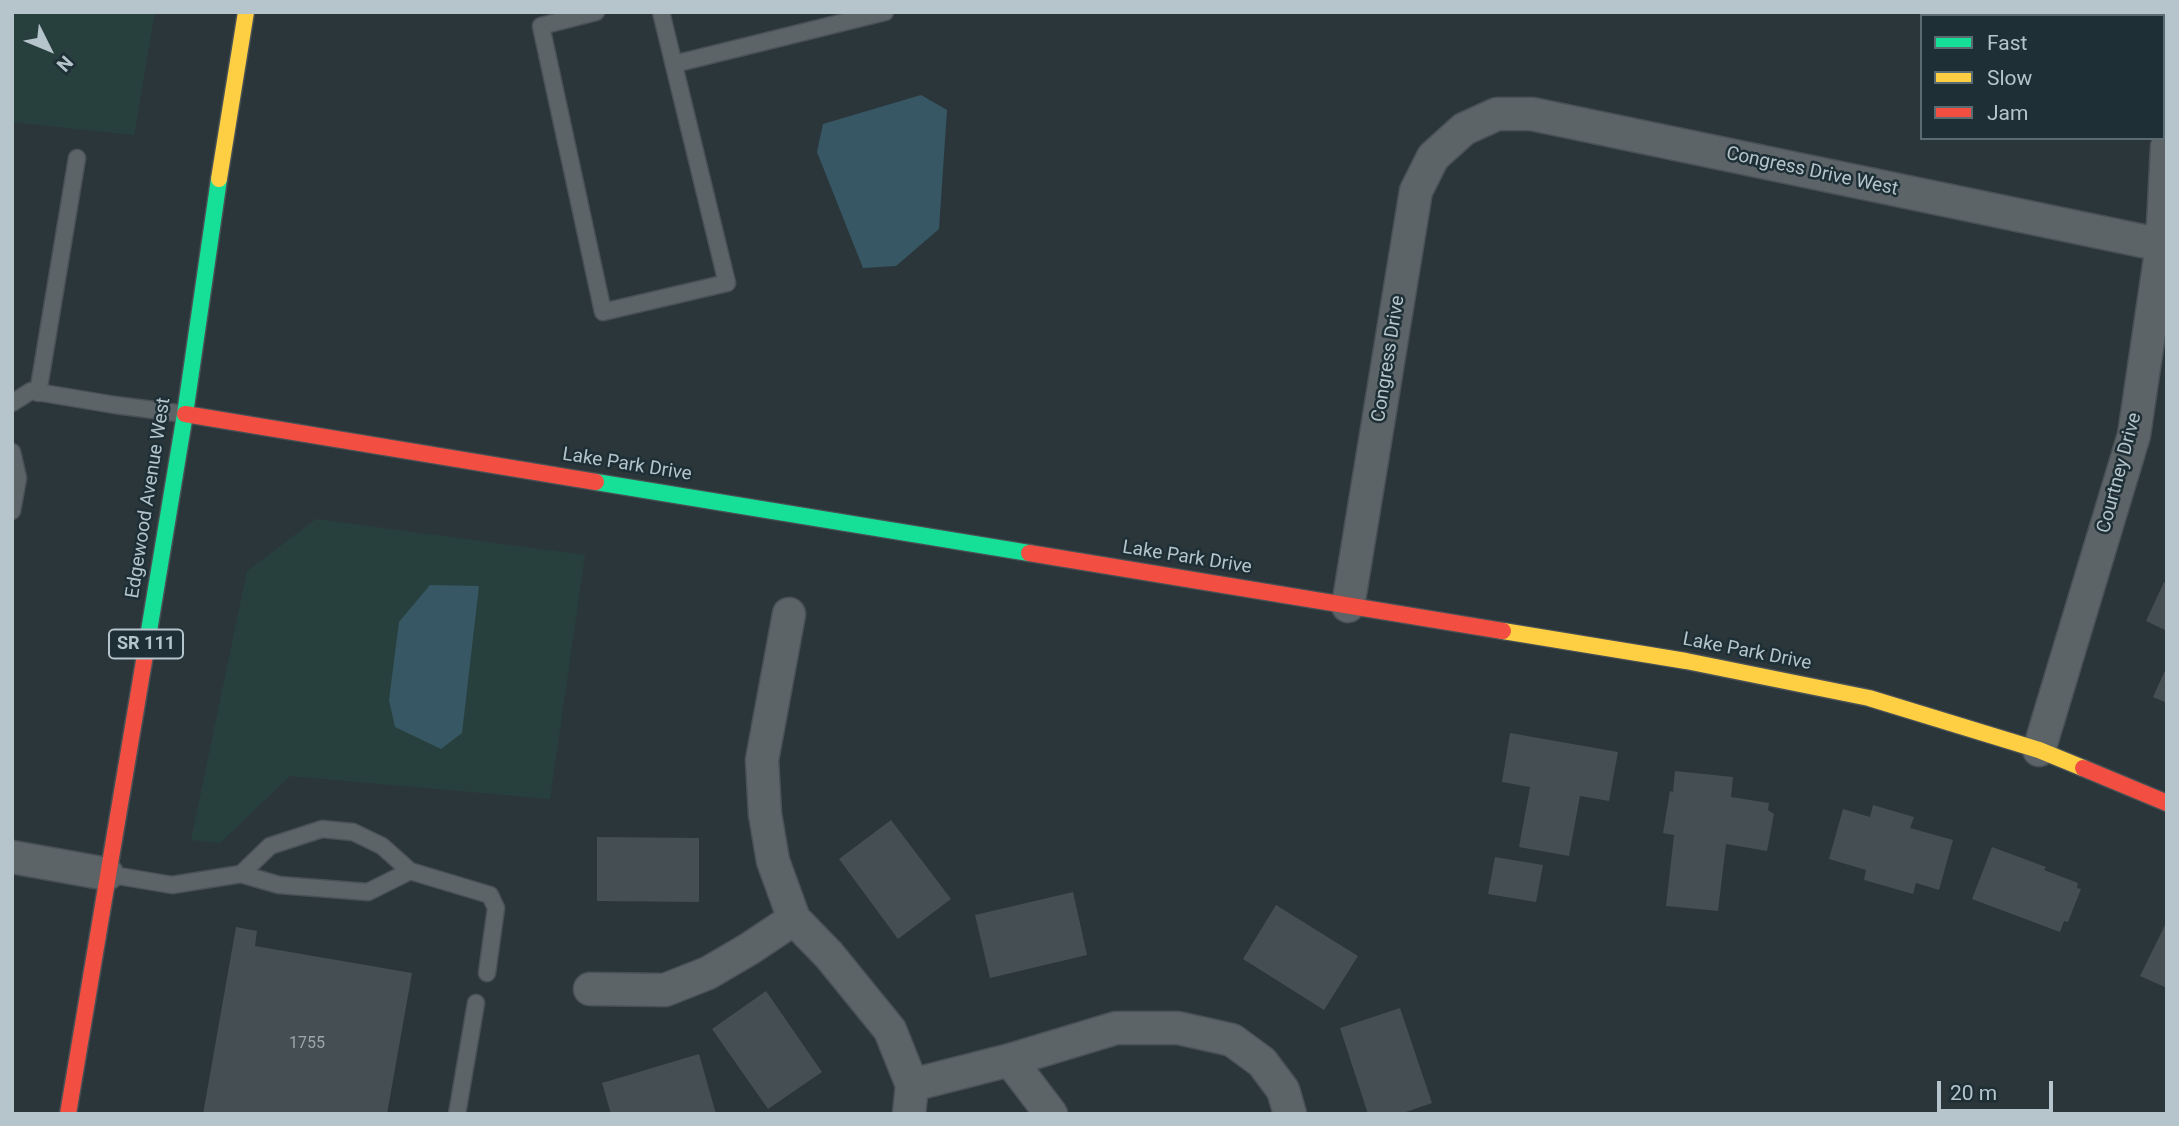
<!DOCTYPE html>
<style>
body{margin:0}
#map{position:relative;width:2179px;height:1126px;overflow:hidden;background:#2b363b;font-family:Roboto,sans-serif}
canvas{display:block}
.frame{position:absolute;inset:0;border:14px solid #b6c4cb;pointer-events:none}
.legend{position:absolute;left:1920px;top:14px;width:245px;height:126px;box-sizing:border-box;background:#1e2f36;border:2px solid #5b6b72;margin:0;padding:9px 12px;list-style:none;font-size:21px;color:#b6c4cb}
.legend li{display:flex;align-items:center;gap:14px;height:35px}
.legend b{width:35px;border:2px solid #5b6b72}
.north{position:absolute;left:14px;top:14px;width:70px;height:70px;-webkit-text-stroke:5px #1e2f36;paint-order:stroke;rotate:133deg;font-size:19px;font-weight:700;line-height:28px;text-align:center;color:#b6c4cb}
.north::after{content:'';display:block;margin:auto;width:24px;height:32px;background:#b6c4cb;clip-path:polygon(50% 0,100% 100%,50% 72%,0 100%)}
.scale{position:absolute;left:1937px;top:1081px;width:116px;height:32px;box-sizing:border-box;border:4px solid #b6c4cb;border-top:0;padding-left:9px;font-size:21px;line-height:24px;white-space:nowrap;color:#b6c4cb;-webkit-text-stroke:5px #1e2f36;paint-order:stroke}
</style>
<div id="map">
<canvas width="2179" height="1126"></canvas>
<div class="frame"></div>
<ul class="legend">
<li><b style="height:9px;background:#16e098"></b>Fast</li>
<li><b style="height:9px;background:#ffcf43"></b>Slow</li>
<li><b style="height:9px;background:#f24e42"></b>Jam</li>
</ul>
<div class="north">N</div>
<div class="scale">20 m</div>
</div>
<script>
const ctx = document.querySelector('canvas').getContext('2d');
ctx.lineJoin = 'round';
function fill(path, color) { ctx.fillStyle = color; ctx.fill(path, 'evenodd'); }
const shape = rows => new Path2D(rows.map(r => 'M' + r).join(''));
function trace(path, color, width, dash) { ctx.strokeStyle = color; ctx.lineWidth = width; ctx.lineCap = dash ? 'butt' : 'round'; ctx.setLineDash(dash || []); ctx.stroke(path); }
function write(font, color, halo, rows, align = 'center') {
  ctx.font = font + ' Roboto,sans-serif'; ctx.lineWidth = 5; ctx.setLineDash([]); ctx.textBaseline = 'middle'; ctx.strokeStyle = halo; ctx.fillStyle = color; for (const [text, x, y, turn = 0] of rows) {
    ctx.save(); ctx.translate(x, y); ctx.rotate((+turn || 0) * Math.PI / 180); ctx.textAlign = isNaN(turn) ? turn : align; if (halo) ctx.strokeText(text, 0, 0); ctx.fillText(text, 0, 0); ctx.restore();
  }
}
fill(shape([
 [12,12,155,12,134,135,12,122],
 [316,519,585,555,550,799,290,776,220,843,191,840,247,571]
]), '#28403d');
fill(shape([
 [921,95,947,110,939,229,896,266,863,268,817,152,823,124],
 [430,585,479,586,462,733,441,749,395,727,389,700,399,622]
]), '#385764');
fill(shape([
 [2164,582,2167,583,2167,631,2146,621],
 [2167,666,2167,703,2153,697],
 [1510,733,1618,752,1609,801,1580,796,1569,856,1519,847,1530,787,1502,782],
 [1675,771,1733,777,1731,797,1769,803,1768,810,1774,814,1767,851,1726,844,1718,911,1666,906,1674,835,1663,833,1670,791,1673,792],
 [1873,805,1914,817,1910,828,1953,840,1939,890,1916,883,1913,894,1864,880,1866,870,1829,859,1843,809,1870,817],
 [891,820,951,899,898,939,839,859],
 [597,837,699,838,699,902,597,901],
 [1992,847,2046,867,2044,870,2078,883,2077,888,2081,889,2068,922,2064,921,2060,932,1972,899],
 [1495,857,1543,865,1536,902,1488,894],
 [1073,892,1087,955,990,978,975,915],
 [1276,905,1358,956,1324,1010,1243,959],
 [2167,921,2167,988,2140,976],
 [236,927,257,931,255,946,412,973,387,1114,203,1114],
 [766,991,822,1072,768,1109,712,1029],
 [1400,1008,1432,1103,1400,1114,1368,1114,1340,1028],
 [699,1054,716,1114,611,1114,602,1083]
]), '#454e52');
const lane = shape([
 [596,12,541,26,603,312,727,283,661,12],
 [674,64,885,12],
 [38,393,77,158],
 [12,403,31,391,115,405,185,414],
 [12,452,18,478,12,511],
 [107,874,172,885,241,874,279,885,368,892,410,871,490,895,496,908,487,973],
 [241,874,270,846,322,829,353,832,382,846,410,871],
 [457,1114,476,1003]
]);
const street = shape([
 [1348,606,1416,191,1433,157,1464,129,1497,114,1532,114,2162,245],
 [789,614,762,760,765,814,773,861,794,919,829,955,890,1030,912,1085,909,1114],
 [2039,750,2134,435,2162,245,2167,147],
 [12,857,107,874],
 [590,989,665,990,708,973,749,949,794,919],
 [1010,1060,1051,1114],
 [912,1085,1010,1060,1116,1028,1178,1028,1232,1040,1262,1062,1283,1090,1290,1114]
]);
const fast = shape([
 [596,482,1029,553],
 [146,649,185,414,219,179]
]);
const slow = shape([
 [219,179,246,12],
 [1503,631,1686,661,1869,698,2039,750,2083,768]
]);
const jam = shape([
 [185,414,596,482],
 [1029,553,1503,631],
 [2083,768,2167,803],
 [68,1114,146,649]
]);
trace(lane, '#495155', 19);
trace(street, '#495155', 35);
trace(fast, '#495155', 19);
trace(slow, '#495155', 19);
trace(jam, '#495155', 19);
trace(lane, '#5c6468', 16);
trace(street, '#5c6468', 32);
trace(fast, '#16e098', 16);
trace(slow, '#ffcf43', 16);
trace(jam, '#f24e42', 16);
write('16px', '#9aa6ad', null, [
 ["1755",307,1044]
]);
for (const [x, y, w] of [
 [146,644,74]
]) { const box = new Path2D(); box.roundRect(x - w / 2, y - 14.5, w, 29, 5); ctx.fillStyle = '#1e2f36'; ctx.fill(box); trace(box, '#b6c4cb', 2); }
write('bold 18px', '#b6c4cb', null, [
 ["SR 111",146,644]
]);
write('19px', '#b6c4cb', '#1e2f36', [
 ["Congress Drive West",1812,172,12],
 ["Congress Drive",1389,359,-81],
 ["Lake Park Drive",627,465,9],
 ["Courtney Drive",2120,473,-75],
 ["Edgewood Avenue West",149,498,-81],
 ["Lake Park Drive",1187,558,9],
 ["Lake Park Drive",1747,652,11]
]);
</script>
